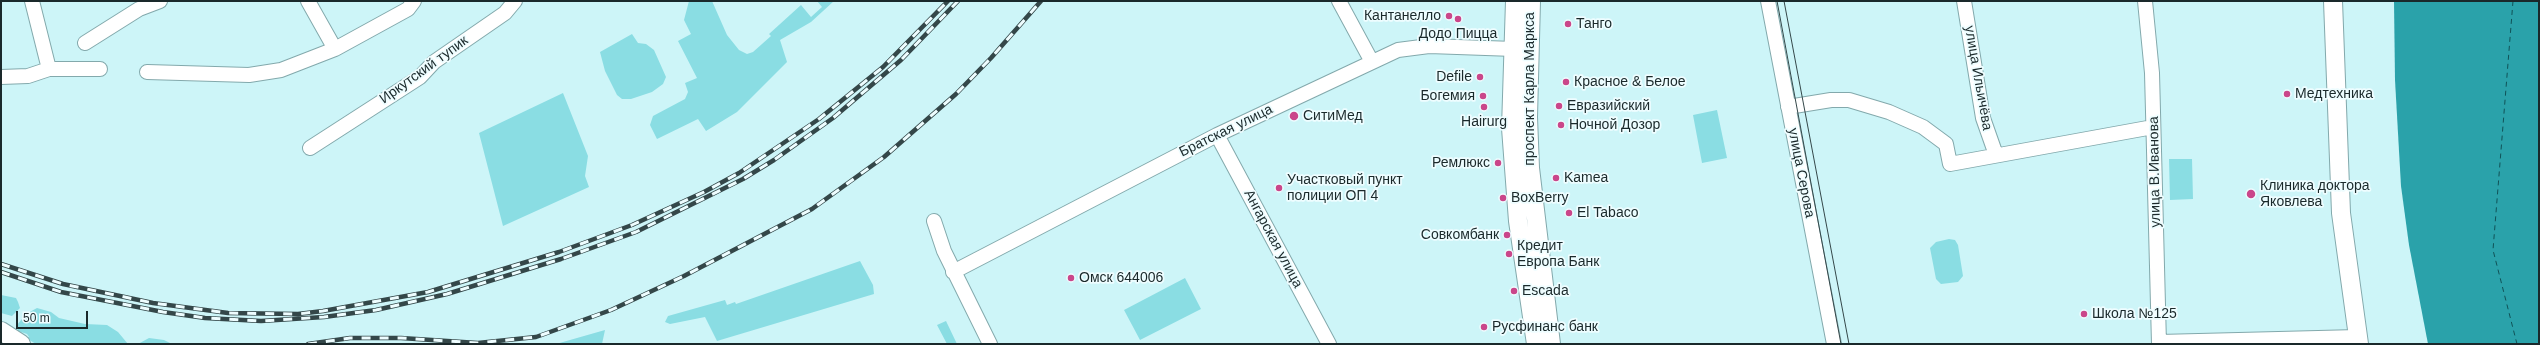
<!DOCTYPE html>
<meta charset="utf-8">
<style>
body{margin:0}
#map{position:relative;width:2540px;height:345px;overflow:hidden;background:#cdf5f8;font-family:Helvetica,sans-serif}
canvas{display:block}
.frame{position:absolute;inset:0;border:2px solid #1a292b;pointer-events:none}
.scale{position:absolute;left:16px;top:311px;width:72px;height:18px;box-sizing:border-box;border:2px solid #1a292b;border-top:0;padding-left:5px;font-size:12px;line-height:14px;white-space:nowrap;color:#1a292b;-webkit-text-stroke:3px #eefdff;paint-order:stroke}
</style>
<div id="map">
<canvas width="2540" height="345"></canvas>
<div class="frame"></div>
<div class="scale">50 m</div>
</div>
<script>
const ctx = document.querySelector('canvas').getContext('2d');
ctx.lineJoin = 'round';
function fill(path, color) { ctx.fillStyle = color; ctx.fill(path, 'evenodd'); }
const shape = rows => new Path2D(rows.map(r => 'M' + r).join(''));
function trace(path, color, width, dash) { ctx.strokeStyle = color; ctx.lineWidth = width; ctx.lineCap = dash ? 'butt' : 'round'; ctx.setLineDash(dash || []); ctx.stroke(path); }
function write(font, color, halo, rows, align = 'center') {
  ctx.font = font + ' Helvetica,sans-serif'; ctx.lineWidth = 3.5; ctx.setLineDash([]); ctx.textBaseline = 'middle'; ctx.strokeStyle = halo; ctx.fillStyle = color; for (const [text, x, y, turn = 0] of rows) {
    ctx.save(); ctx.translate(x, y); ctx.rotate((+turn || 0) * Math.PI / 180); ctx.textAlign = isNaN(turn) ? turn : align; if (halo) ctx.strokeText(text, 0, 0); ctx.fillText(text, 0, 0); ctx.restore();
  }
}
fill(shape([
 [689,1,712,1,727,35,739,50,747,54,753,52,771,36,769,34,801,5,811,17,822,7,817,1,834,1,811,22,780,40,787,62,737,112,706,131,698,119,657,139,650,125,653,116,685,99,688,92,685,83,697,78,678,41,691,34,684,20],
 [632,34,638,43,646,44,654,50,666,77,663,84,652,92,631,99,622,99,617,95,605,71,600,52],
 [563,93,588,156,585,176,589,187,503,226,479,133],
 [1717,110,1727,158,1702,163,1693,115],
 [2169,159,2192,159,2193,199,2170,200],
 [1949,239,1955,240,1958,245,1963,276,1958,282,1941,284,1936,279,1930,248,1936,242],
 [860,261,873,285,874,294,717,341,705,317,670,324,665,322,668,316,725,300,727,305,735,302,736,304],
 [1185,278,1201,309,1140,340,1124,310],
 [1,295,16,298,18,302,20,308,12,316,1,313],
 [37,308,51,312,59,318,85,324,107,325,118,332,128,344,36,344,26,338,29,337,27,334,18,331,17,325,26,314],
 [946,321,957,344,947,344,937,325],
 [605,330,602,344,556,344],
 [149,338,164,340,172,344,138,344]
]), '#8adde3');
fill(shape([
 [2394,1,2539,1,2539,344,2428,344,2409,245,2401,186,2395,80]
]), '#2aa2aa');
trace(shape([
 [2513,1,2493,250,2517,344]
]), '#105257', 1, [5, 4]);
const minor = shape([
 [32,1,49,69],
 [308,1,335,49],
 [1339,1,1372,62],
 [1768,1,1834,344],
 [1964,1,1983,118,1996,155],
 [2145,1,2152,73,2159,344],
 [85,43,139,9,160,1],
 [147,72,249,75,281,70,335,49,408,9,414,1],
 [1,77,28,76,49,69,100,69],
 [1788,107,1831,100,1849,100,1889,112,1923,127,1946,144,1950,164,2153,127],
 [1217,135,1329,344],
 [310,148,420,77,434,62,505,13,515,1],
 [934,221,944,251,990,344],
 [953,272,1217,135,1398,50,1429,46,1514,49],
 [2159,342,2358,337]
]);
const major = shape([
 [1515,1,1511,128,1518,221,1536,344],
 [1531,1,1528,117,1530,168,1551,344],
 [2333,1,2341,213,2359,344],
 [1,331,21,344]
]);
trace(minor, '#83a9ac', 16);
trace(major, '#83a9ac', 20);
trace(minor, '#fff', 14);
trace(major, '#fff', 18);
trace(shape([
 [1777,1,1841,344],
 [1784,1,1849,344]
]), '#344749', 1);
const rail = shape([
 [1,264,63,284,153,303,228,313,298,314,323,311,428,292,559,252,632,225,704,192,739,173,819,119,883,67,948,1],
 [1,272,61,292,163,312,205,318,261,321,324,317,376,310,447,294,561,259,636,232,743,179,774,160,833,118,901,60,958,1],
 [308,344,350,338,401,338,478,343,536,337,611,310,684,276,812,209,884,157,956,94,991,58,1041,1]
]);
trace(rail, '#344749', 4.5);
trace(rail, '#eefdff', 3, [9]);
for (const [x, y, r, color] of [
 [1449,16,4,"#ca468a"],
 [1458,19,4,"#ca468a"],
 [1568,24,4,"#ca468a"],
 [1480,77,4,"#ca468a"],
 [1566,82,4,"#ca468a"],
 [2287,94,4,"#ca468a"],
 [1483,96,4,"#ca468a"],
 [1559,106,4,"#ca468a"],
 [1484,107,4,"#ca468a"],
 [1294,116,5,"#ca468a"],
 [1561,125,4,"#ca468a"],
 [1498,163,4,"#ca468a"],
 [1556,178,4,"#ca468a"],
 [1279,188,4,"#ca468a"],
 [2251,194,5,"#ca468a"],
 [1503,198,4,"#ca468a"],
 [1569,213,4,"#ca468a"],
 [1507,235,4,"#ca468a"],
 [1509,254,4,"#ca468a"],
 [1071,278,4,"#ca468a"],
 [1514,291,4,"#ca468a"],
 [2084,314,4,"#ca468a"],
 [1484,327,4,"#ca468a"]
]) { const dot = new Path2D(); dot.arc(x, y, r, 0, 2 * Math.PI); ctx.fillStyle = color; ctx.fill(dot); trace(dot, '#eefdff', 1.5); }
write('14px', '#1a292b', '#eefdff', [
 ["Кантанелло",1441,16,"right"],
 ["Танго",1576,24],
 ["Додо Пицца",1458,34,"center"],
 ["Defile",1472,77,"right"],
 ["Красное & Белое",1574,82],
 ["Медтехника",2295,94],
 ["Богемия",1475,96,"right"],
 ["Евразийский",1567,106],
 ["СитиМед",1303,116],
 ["Hairurg",1484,122,"center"],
 ["Ночной Дозор",1569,125],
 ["Ремлюкс",1490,163,"right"],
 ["Kamea",1564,178],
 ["Участковый пункт",1287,180],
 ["полиции ОП 4",1287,196],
 ["Клиника доктора",2260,186],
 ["Яковлева",2260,202],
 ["BoxBerry",1511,198],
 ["El Tabaco",1577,213],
 ["Совкомбанк",1499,235,"right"],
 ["Кредит",1517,246],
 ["Европа Банк",1517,262],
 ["Омск 644006",1079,278],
 ["Escada",1522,291],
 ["Школа №125",2092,314],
 ["Русфинанс банк",1492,327]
], 'left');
write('14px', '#1a292b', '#eefdff', [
 ["Иркутский тупик",424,70,-36],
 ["улица Ильичёва",1978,78,80],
 ["проспект Карла Маркса",1530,89,-90],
 ["Братская улица",1226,131,-26],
 ["улица В.Иванова",2155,172,-91],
 ["улица Серова",1801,173,79],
 ["Ангарская улица",1273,239,62]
]);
</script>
